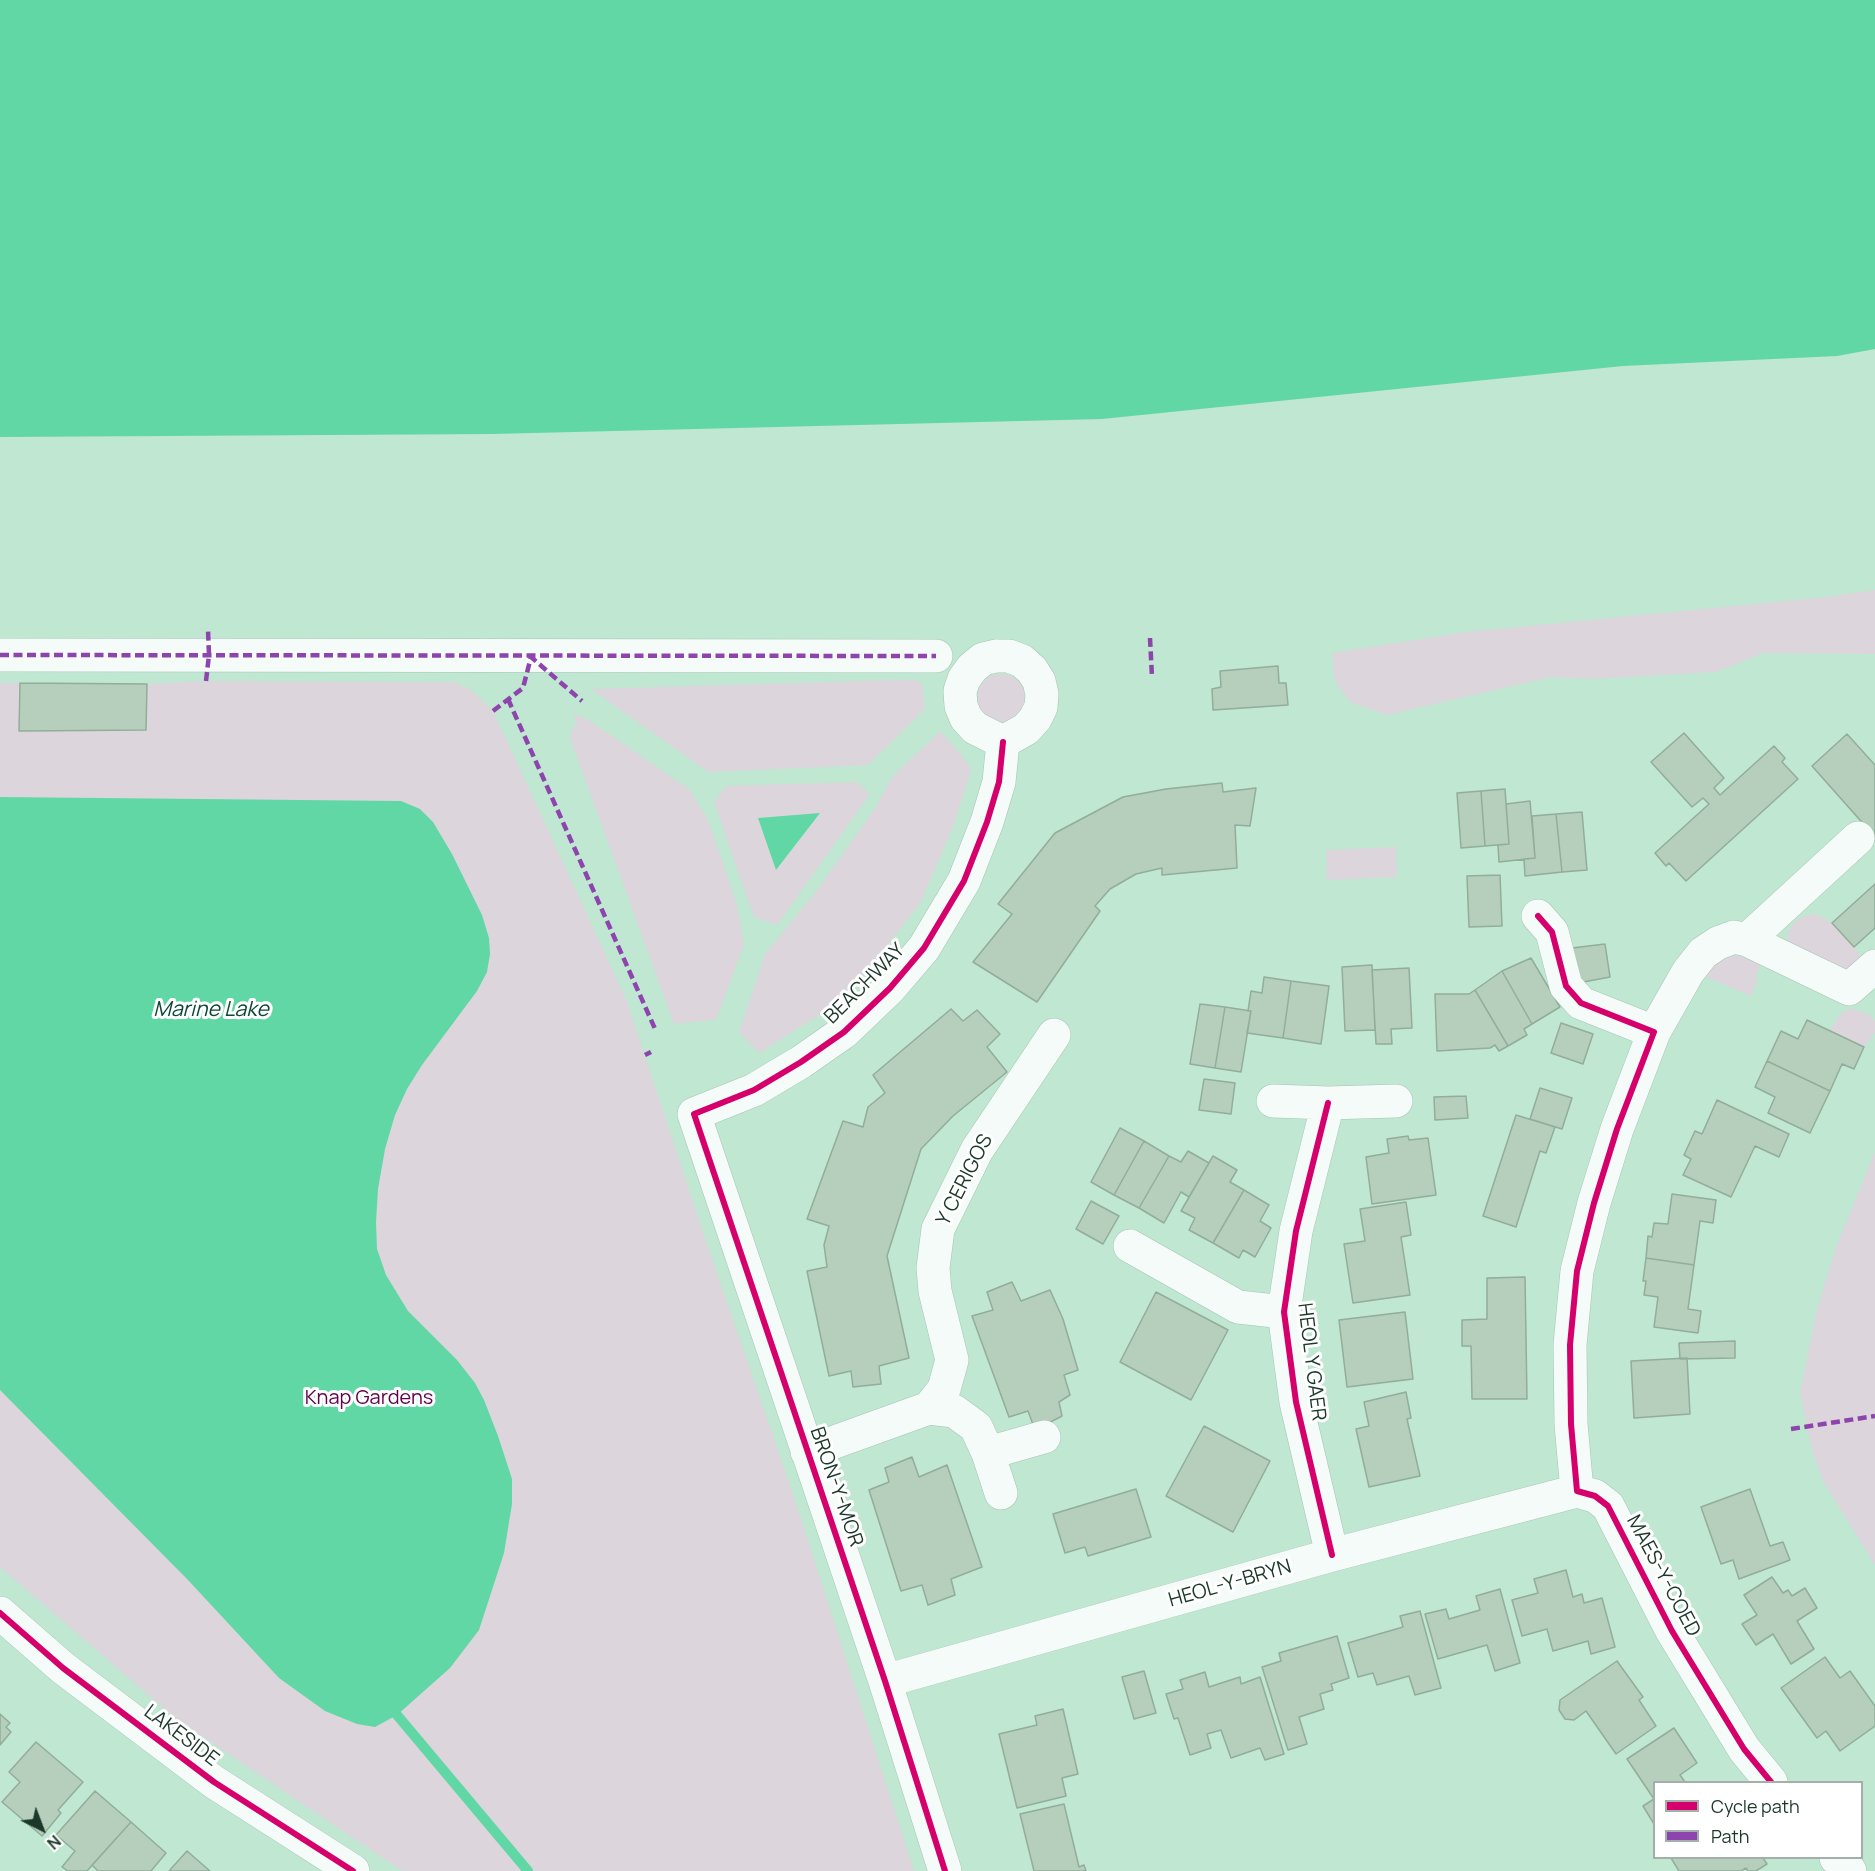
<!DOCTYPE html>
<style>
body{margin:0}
#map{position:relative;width:1875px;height:1871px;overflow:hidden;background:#bfe7d2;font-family:Manrope,sans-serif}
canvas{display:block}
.legend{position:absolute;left:1653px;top:1781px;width:210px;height:78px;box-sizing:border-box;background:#fff;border:2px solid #a4afaa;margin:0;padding:8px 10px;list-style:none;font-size:18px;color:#1b382a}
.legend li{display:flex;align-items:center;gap:12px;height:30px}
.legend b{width:30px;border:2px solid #a4afaa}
.north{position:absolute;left:12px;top:1799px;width:60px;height:60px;-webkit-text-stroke:4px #fff;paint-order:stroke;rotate:138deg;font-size:16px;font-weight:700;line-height:24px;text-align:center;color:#1b382a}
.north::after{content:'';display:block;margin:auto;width:21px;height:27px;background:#1b382a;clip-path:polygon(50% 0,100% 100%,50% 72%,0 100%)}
</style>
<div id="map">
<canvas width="1875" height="1871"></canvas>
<ul class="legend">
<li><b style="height:8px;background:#d6006c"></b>Cycle path</li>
<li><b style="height:8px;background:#8e44ad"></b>Path</li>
</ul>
<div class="north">N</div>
</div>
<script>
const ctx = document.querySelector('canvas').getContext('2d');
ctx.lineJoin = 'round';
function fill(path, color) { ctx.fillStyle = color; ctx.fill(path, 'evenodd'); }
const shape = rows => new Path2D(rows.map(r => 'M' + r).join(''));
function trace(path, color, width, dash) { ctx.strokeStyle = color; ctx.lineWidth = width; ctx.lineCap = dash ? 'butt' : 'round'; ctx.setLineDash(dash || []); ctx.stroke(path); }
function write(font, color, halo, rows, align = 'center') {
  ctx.font = font + ' Manrope,sans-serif'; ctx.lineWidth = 6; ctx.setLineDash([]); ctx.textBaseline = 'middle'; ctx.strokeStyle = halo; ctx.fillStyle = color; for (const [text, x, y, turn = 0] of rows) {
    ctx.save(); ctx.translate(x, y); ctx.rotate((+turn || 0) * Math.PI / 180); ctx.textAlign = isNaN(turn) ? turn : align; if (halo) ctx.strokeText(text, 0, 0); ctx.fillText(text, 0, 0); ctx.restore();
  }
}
fill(shape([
 [1875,590,1875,654,1763,653,1716,672,1592,679,1551,677,1387,715,1350,702,1335,681,1332,653,1466,632,1826,597],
 '977 698a24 24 0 1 1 48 0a24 24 0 1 1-48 0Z',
 [891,680,915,680,922,683,925,709,868,765,708,772,591,689],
 [206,681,455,682,472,691,493,711,626,999,707,1244,794,1497,914,1871,402,1871,174,1717,0,1567,0,683,20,683,20,731,145,730,147,684],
 [573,712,590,721,689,789,708,820,737,905,744,945,716,1020,674,1024,570,738,572,729,577,724],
 [940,731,967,762,971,771,953,827,920,903,874,963,821,1014,759,1053,739,1032,765,954,815,893,876,807,891,778],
 [857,782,870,794,777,925,754,917,714,802,726,786],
 [820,814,776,870,776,869,758,818],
 [1396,847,1397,877,1327,880,1326,850],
 [1812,914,1820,916,1832,923,1862,957,1844,971,1790,947,1787,939,1788,932,1794,922,1802,917],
 [1735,954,1762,962,1755,978,1758,979,1751,996,1704,976,1716,962],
 [1851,1008,1870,1015,1875,1022,1875,1033,1864,1047,1830,1031,1839,1015],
 [1875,1152,1875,1565,1823,1481,1812,1450,1800,1393,1816,1314,1835,1250]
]), '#dcd5db');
fill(shape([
 [0,0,1875,0,1875,349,1837,356,1623,366,1102,419,492,434,0,437],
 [0,797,401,801,420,809,433,822,452,854,482,915,489,938,490,954,487,972,477,991,422,1065,407,1089,395,1115,385,1149,378,1189,376,1222,377,1249,386,1275,408,1311,457,1360,475,1383,484,1400,498,1436,512,1479,512,1504,504,1553,479,1630,450,1668,397,1715,375,1727,357,1724,325,1711,279,1678,188,1580,0,1390],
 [820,813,776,870,758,818]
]), '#61d7a5');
trace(shape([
 [397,1715,528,1871]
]), '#61d7a5', 10);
const building = shape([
 [1278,666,1279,683,1286,683,1288,705,1213,710,1212,689,1221,687,1220,671,1278,666],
 [20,683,147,684,146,730,19,731,20,683],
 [1684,733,1724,778,1714,788,1720,795,1774,746,1785,758,1782,762,1798,779,1686,881,1669,863,1666,866,1655,853,1709,804,1703,798,1692,807,1651,762,1684,733],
 [1847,734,1875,765,1875,837,1812,766,1847,734],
 [1222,783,1223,792,1256,788,1250,826,1235,825,1237,868,1162,875,1162,868,1136,874,1110,889,1095,906,1100,911,1037,1002,973,962,1012,914,998,904,1055,833,1123,797,1166,789,1222,783],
 [1505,789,1509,844,1485,846,1481,791,1505,789],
 [1481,791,1485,846,1461,848,1457,793,1481,791],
 [1530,801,1535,858,1499,862,1498,845,1509,844,1506,804,1530,801],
 [1582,812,1587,870,1562,872,1556,814,1582,812],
 [1556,814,1562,872,1525,876,1524,859,1535,858,1532,816,1556,814],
 [1500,875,1502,926,1469,927,1467,876,1500,875],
 [1875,884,1875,928,1854,947,1832,923,1875,884],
 [1605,944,1610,977,1578,983,1572,948,1605,944],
 [1531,958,1560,1007,1532,1024,1502,971,1531,958],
 [1372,965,1375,1030,1345,1031,1342,967,1372,965],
 [1409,968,1412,1028,1391,1029,1392,1044,1376,1044,1372,970,1409,968],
 [1502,971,1532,1024,1524,1029,1527,1035,1508,1046,1475,990,1502,971],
 [1264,977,1291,981,1283,1038,1247,1033,1251,1011,1248,1011,1251,991,1262,993,1264,977],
 [1291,981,1329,986,1321,1044,1283,1038,1291,981],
 [1475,990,1508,1046,1499,1051,1495,1045,1490,1048,1437,1051,1435,994,1469,994,1475,990],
 [1200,1004,1225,1007,1215,1068,1190,1064,1200,1004],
 [1225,1007,1251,1011,1241,1072,1215,1068,1225,1007],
 [951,1009,963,1021,977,1010,1000,1034,987,1047,1007,1072,953,1116,921,1149,887,1256,909,1358,879,1366,881,1384,853,1387,851,1371,829,1376,807,1271,827,1267,824,1245,829,1226,807,1219,843,1121,863,1127,868,1107,885,1093,873,1075,951,1009],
 [1807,1020,1864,1047,1854,1069,1842,1064,1830,1091,1767,1061,1781,1031,1798,1039,1807,1020],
 [1561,1023,1593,1034,1583,1064,1551,1053,1561,1023],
 [1767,1061,1830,1091,1810,1133,1768,1113,1775,1097,1755,1087,1767,1061],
 [1204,1079,1235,1083,1231,1114,1199,1110,1204,1079],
 [1540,1088,1572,1098,1562,1129,1530,1119,1540,1088],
 [1466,1096,1468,1118,1435,1120,1434,1097,1466,1096],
 [1717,1100,1789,1134,1779,1157,1755,1146,1731,1197,1683,1175,1691,1159,1684,1155,1695,1131,1702,1134,1717,1100],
 [1516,1115,1555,1127,1546,1153,1540,1151,1516,1227,1483,1216,1516,1115],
 [1120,1128,1144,1141,1114,1195,1091,1182,1120,1128],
 [1408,1136,1409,1140,1428,1138,1436,1195,1372,1204,1366,1157,1389,1153,1387,1139,1408,1136],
 [1144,1141,1169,1156,1139,1208,1114,1195,1144,1141],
 [1188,1151,1209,1163,1189,1197,1181,1192,1164,1223,1139,1208,1169,1156,1181,1162,1188,1151],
 [1213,1156,1237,1170,1230,1182,1244,1190,1213,1243,1189,1230,1195,1218,1181,1211,1213,1156],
 [1244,1190,1269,1205,1260,1221,1271,1228,1255,1257,1243,1250,1239,1258,1213,1243,1244,1190],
 [1672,1194,1716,1200,1713,1223,1700,1221,1694,1265,1646,1258,1648,1236,1652,1237,1654,1223,1668,1224,1672,1194],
 [1091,1201,1119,1216,1103,1244,1076,1229,1091,1201],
 [1406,1202,1411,1235,1401,1237,1410,1295,1353,1303,1344,1244,1365,1241,1360,1209,1406,1202],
 [1646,1258,1694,1265,1688,1309,1701,1311,1698,1333,1654,1327,1658,1297,1644,1295,1646,1281,1643,1281,1646,1258],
 [1525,1277,1527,1399,1472,1399,1471,1346,1462,1346,1462,1320,1487,1319,1487,1278,1525,1277],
 [1012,1282,1021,1301,1050,1290,1063,1319,1078,1370,1064,1375,1070,1395,1059,1402,1062,1416,1035,1430,1028,1411,1009,1417,972,1316,993,1310,987,1292,1012,1282],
 [1156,1292,1228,1330,1191,1400,1120,1362,1156,1292],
 [1405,1312,1413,1379,1347,1387,1339,1320,1405,1312],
 [1735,1341,1735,1358,1680,1359,1679,1343,1735,1341],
 [1687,1358,1690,1414,1634,1418,1631,1361,1687,1358],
 [1406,1392,1411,1418,1407,1419,1420,1476,1369,1487,1356,1429,1369,1426,1364,1402,1406,1392],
 [1204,1426,1270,1461,1233,1532,1166,1496,1204,1426],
 [912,1457,919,1477,947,1465,982,1567,951,1579,955,1595,928,1605,922,1585,901,1591,869,1490,889,1482,885,1468,912,1457],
 [1136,1489,1151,1537,1088,1556,1085,1547,1065,1553,1053,1514,1136,1489],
 [1750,1489,1770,1546,1783,1542,1790,1560,1739,1579,1733,1560,1721,1564,1701,1507,1750,1489],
 [1566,1570,1573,1597,1582,1594,1584,1603,1602,1598,1615,1647,1591,1654,1588,1641,1553,1651,1547,1629,1522,1636,1512,1600,1538,1593,1534,1579,1566,1570],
 [1772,1577,1783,1593,1788,1590,1792,1596,1805,1588,1817,1608,1797,1621,1814,1649,1791,1664,1773,1634,1756,1645,1742,1624,1757,1615,1744,1595,1772,1577],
 [1500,1589,1520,1663,1495,1671,1487,1645,1438,1659,1425,1614,1446,1609,1449,1619,1480,1610,1476,1596,1500,1589],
 [1420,1611,1441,1688,1415,1695,1409,1676,1377,1685,1373,1673,1358,1677,1348,1643,1403,1627,1400,1616,1420,1611],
 [1337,1636,1349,1678,1331,1684,1333,1690,1320,1694,1324,1709,1299,1717,1307,1744,1288,1750,1262,1667,1281,1661,1279,1653,1337,1636],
 [1825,1657,1840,1678,1850,1671,1875,1706,1875,1726,1840,1751,1826,1731,1817,1738,1781,1688,1825,1657],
 [1617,1661,1643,1697,1639,1700,1656,1726,1616,1754,1586,1711,1574,1720,1565,1719,1559,1710,1560,1700,1617,1661],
 [1144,1671,1156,1713,1134,1719,1122,1677,1144,1671],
 [1205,1672,1209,1687,1240,1677,1241,1684,1260,1677,1284,1754,1265,1760,1260,1748,1231,1758,1221,1730,1207,1734,1211,1748,1190,1755,1178,1718,1174,1719,1166,1694,1183,1689,1180,1680,1205,1672],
 [1063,1709,1078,1774,1062,1778,1066,1796,1017,1808,999,1734,1037,1725,1035,1716,1063,1709],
 [0,1714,10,1723,6,1727,11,1732,0,1745,0,1714],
 [1674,1728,1697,1763,1680,1775,1685,1782,1654,1782,1654,1824,1643,1806,1654,1799,1627,1759,1674,1728],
 [36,1742,83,1782,58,1810,61,1813,42,1836,2,1802,20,1782,9,1772,36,1742],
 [95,1791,131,1822,87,1871,68,1871,62,1867,75,1851,56,1835,95,1791],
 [1064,1804,1079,1867,1084,1865,1086,1871,1034,1871,1020,1814,1064,1804],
 [131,1822,166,1853,151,1871,98,1871,92,1865,131,1822],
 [187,1851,210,1871,169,1871,187,1851],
 [1671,1858,1763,1858,1767,1864,1756,1871,1748,1871,1746,1868,1741,1871,1679,1871,1671,1858]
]);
fill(building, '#b5cfbc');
trace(building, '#92ad9a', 1.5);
const minor = shape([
 [0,655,936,656],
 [996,656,1009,656,1022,661,1032,670,1039,681,1042,694,1041,707,1035,719,1026,729,1003,742,975,728,966,718,961,706,960,691,964,679,972,668,983,659,996,656],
 [1538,916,1552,932,1566,986,1581,1003,1654,1032],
 [1747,940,1849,989,1875,966],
 [1273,1101,1328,1103,1396,1101],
 [1328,1103,1296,1231,1284,1312,1296,1402,1332,1555],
 [1130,1246,1238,1307,1284,1312],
 [929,1408,954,1411,976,1427,988,1453,1001,1493],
 [807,1452,929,1408,944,1389,952,1360,935,1291,933,1268,938,1229,977,1150,1054,1035],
 [988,1453,1044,1437],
 [0,1613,63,1668,214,1782,353,1871],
 [885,1681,1332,1555,1577,1491],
 [1771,1782,1744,1749,1672,1631,1608,1506,1595,1496,1577,1491,1571,1424,1570,1345,1577,1271,1594,1203,1617,1129,1654,1032,1688,972,1703,953,1718,943,1734,937,1747,940,1858,838],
 [1836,1858,1850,1871],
 [945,1871,885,1681,694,1114,754,1090,801,1062,844,1032,890,988,924,948,964,881,987,822,999,782,1003,742]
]);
trace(minor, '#a5c5b5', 34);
trace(minor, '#f5fbf8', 33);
trace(shape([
 [1150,638,1152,677],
 [0,655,936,656],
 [206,681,209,655,208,630],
 [508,699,656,1031],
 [493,711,523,688,531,657,582,701],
 [645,1055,651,1052],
 [1791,1429,1875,1416]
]), '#8e44ad', 4.5, [9, 4.5]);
trace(shape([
 [1538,916,1552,932,1566,986,1581,1003,1654,1032,1617,1129,1594,1203,1577,1271,1570,1345,1571,1424,1577,1491,1595,1496,1608,1506,1672,1631,1744,1749,1771,1782],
 [1328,1103,1296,1231,1284,1312,1296,1402,1332,1555],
 [0,1613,63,1668,214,1782,353,1871],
 [945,1871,885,1681,694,1114,754,1090,801,1062,844,1032,890,988,924,948,964,881,987,822,999,782,1003,742]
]), '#d6006c', 6);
write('20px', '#1b382a', '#fff', [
 ["BEACHWAY",865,984,-45],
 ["Y CERIGOS",965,1180,-63],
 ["HEOL Y GAER",1311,1362,83],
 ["BRON-Y-MOR",836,1487,71],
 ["MAES-Y-COED",1663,1576,62],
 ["HEOL-Y-BRYN",1230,1584,-16],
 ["LAKESIDE",181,1736,37]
]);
write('20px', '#62004c', '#fff', [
 ["Knap Gardens",369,1398]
]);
write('italic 21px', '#0c4930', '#fff', [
 ["Marine Lake",211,1010]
]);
</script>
